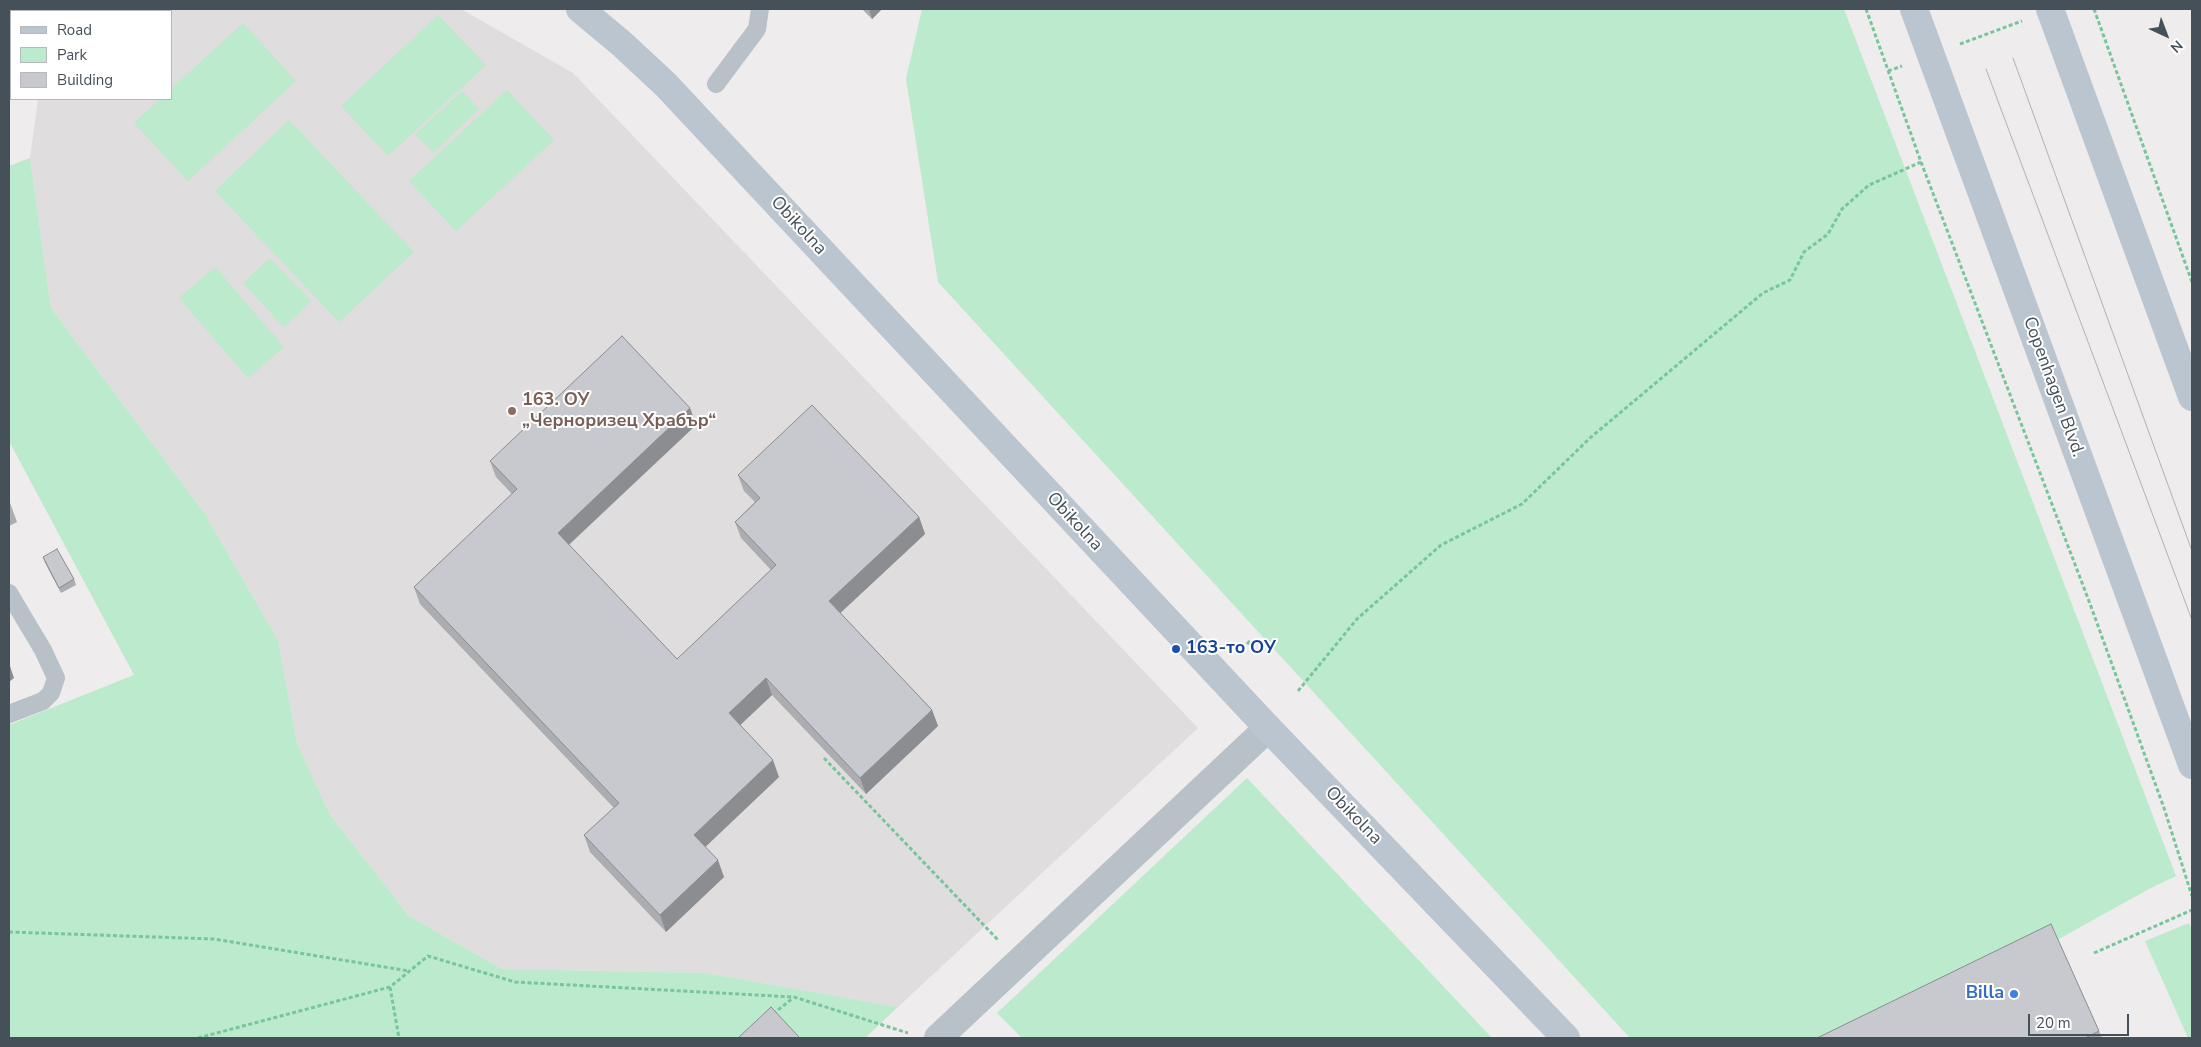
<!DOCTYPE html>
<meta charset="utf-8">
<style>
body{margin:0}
#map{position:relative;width:2201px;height:1047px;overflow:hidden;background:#eeecec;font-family:"Nunito Sans",sans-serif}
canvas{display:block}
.frame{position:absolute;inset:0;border:10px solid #465058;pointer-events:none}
.legend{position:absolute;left:10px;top:10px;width:162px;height:90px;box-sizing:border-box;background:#fff;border:1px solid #b5b9bc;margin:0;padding:6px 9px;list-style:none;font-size:15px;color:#465058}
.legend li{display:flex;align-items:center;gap:10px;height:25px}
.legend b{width:25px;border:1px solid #b5b9bc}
.north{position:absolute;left:2141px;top:10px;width:50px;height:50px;-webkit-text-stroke:4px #fff;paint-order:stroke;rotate:137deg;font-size:14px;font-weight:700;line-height:20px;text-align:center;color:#465058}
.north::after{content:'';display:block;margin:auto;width:18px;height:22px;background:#465058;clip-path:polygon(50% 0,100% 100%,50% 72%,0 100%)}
.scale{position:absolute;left:2028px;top:1014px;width:101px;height:22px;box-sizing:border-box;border:2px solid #465058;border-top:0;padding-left:6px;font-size:15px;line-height:18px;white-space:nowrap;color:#465058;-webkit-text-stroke:4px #fff;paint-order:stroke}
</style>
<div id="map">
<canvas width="2201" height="1047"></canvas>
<div class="frame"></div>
<ul class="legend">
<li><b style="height:6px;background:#bac5cf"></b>Road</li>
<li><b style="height:14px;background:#bceacc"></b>Park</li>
<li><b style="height:14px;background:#c7c9ce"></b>Building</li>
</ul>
<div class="north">N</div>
<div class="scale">20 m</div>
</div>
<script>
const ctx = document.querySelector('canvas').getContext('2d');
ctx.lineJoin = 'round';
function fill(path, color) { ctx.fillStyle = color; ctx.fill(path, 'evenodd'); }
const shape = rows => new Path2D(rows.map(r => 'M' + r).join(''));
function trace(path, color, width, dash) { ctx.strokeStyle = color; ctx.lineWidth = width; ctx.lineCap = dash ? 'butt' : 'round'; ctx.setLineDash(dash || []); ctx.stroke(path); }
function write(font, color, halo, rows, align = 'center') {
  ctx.font = font + ' "Nunito Sans",sans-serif'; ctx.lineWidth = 4; ctx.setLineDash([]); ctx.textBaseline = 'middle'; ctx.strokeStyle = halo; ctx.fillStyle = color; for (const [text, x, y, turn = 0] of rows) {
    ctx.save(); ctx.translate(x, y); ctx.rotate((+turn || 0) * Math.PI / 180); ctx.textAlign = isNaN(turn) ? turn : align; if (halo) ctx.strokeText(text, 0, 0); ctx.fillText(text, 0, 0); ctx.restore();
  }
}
fill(shape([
 [81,9,461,9,573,73,1198,728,898,1007,706,973,502,969,409,916,330,815,297,743,278,640,205,514,51,308,30,158,38,99,171,99,171,11,78,11]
]), '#dfdddd');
fill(shape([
 [922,9,1844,9,2176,876,2149,889,2057,940,1857,1038,1630,1038,938,282,906,79],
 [438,15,486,65,388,156,341,106],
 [243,23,296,81,188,181,134,123,160,99,171,99,171,89],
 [507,90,554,140,456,231,409,181],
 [462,91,479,109,433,153,415,134],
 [289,120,414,252,339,322,215,191],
 [30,158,51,308,205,514,278,640,297,743,330,815,409,916,502,969,706,973,898,1007,865,1038,9,1038,9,725,134,675,9,441,9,166],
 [270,258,311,301,284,327,243,283],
 [215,267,284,347,248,378,179,298],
 [1247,778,1492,1038,1022,1038,997,1013],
 [2189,923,2192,930,2192,1038,2188,1038,2145,941]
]), '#bceacc');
trace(shape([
 [1866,9,1921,162,2089,601,2164,808,2192,896],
 [2094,9,2192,282],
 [1960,44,2022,21],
 [1888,71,1902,66],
 [1247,644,1251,640],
 [1298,691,1357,619,1441,545,1522,504,1590,438,1763,293,1790,280,1804,252,1828,234,1842,209,1869,185,1921,162],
 [824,758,998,940],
 [9,932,214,939,409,971],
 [2094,953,2192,910],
 [390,987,399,1038],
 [773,1014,793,998],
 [198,1038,390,987,428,956,515,982,794,997,908,1033]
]), '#77c69b', 3, [4, 2.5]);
trace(shape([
 [716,84,757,29,760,9],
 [9,593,43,650,56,678,51,693,43,701,9,714]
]), '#b8c1c8', 18);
trace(shape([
 [938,1038,1268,728]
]), '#b8c1c8', 28);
trace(shape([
 [580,9,622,44,666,85,1268,728,1566,1038],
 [1914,9,2192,765],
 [2050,9,2192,397]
]), '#bac5cf', 28);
trace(shape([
 [2013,58,2192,551],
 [1986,69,2192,620]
]), '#aeb2b6', 1);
fill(shape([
 [9,9,26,9,26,11,11,11,11,85,9,86],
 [862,9,882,9,872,19],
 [690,408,696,425,569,545,677,659,771,570,741,538,735,522,755,502,744,491,738,475,919,517,925,534,840,613,932,710,938,726,866,794,772,695,740,725,779,777,705,847,724,877,666,932,590,852,584,835,614,808,420,604,414,587,512,494,496,477,490,461],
 [9,500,17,522,9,526],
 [43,557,74,579,76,585,61,593,45,563],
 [2099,1031,2102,1038,1817,1038]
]), '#abadb1');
fill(shape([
 [869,9,882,9,872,19],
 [9,37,11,44,11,53,9,42],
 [690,408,696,425,564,549,558,533],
 [919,517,925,534,835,618,829,601],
 [9,663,14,678,9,682],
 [766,678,772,695,735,730,729,713],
 [932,710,938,726,866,794,860,778],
 [773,760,779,777,700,852,694,835],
 [718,860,724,877,666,932,660,915]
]), '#8b8d90');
const building = shape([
 [9,9,24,9,24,11,11,11,11,28,9,29,9,9],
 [9,42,11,53,11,67,9,68,9,42],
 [622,336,690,408,558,533,677,659,776,565,735,522,760,498,738,475,812,405,919,517,829,601,932,710,860,778,766,678,729,713,773,760,694,835,718,860,660,915,584,835,619,803,414,587,517,489,490,461,622,336],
 [57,549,74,579,59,588,43,557,57,549],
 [2051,924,2099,1031,2085,1038,1817,1038,2051,924],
 [771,1007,799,1037,798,1038,738,1038,771,1007]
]);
fill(building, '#c7c9ce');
trace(building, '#8b8d90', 1);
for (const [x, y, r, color] of [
 [512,411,5,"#8d6e63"],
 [1176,649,5,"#1a4fb4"],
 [2014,994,5,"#3f7fe0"]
]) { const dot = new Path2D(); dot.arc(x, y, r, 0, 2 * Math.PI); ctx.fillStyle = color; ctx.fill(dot); trace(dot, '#fff', 2); }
write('18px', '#465058', '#fff', [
 ["Obikolna",798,226,47],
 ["Copenhagen Blvd.",2053,387,70],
 ["Obikolna",1074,522,47],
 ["Obikolna",1353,816,46]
]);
write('bold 18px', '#785e54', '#fff', [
 ["163. ОУ",522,401],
 ["„Черноризец Храбър“",522,422]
], 'left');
write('bold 18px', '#164399', '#fff', [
 ["163-то ОУ",1186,649]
], 'left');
write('bold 18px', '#366cbe', '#fff', [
 ["Billa",2004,994]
], 'right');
</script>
